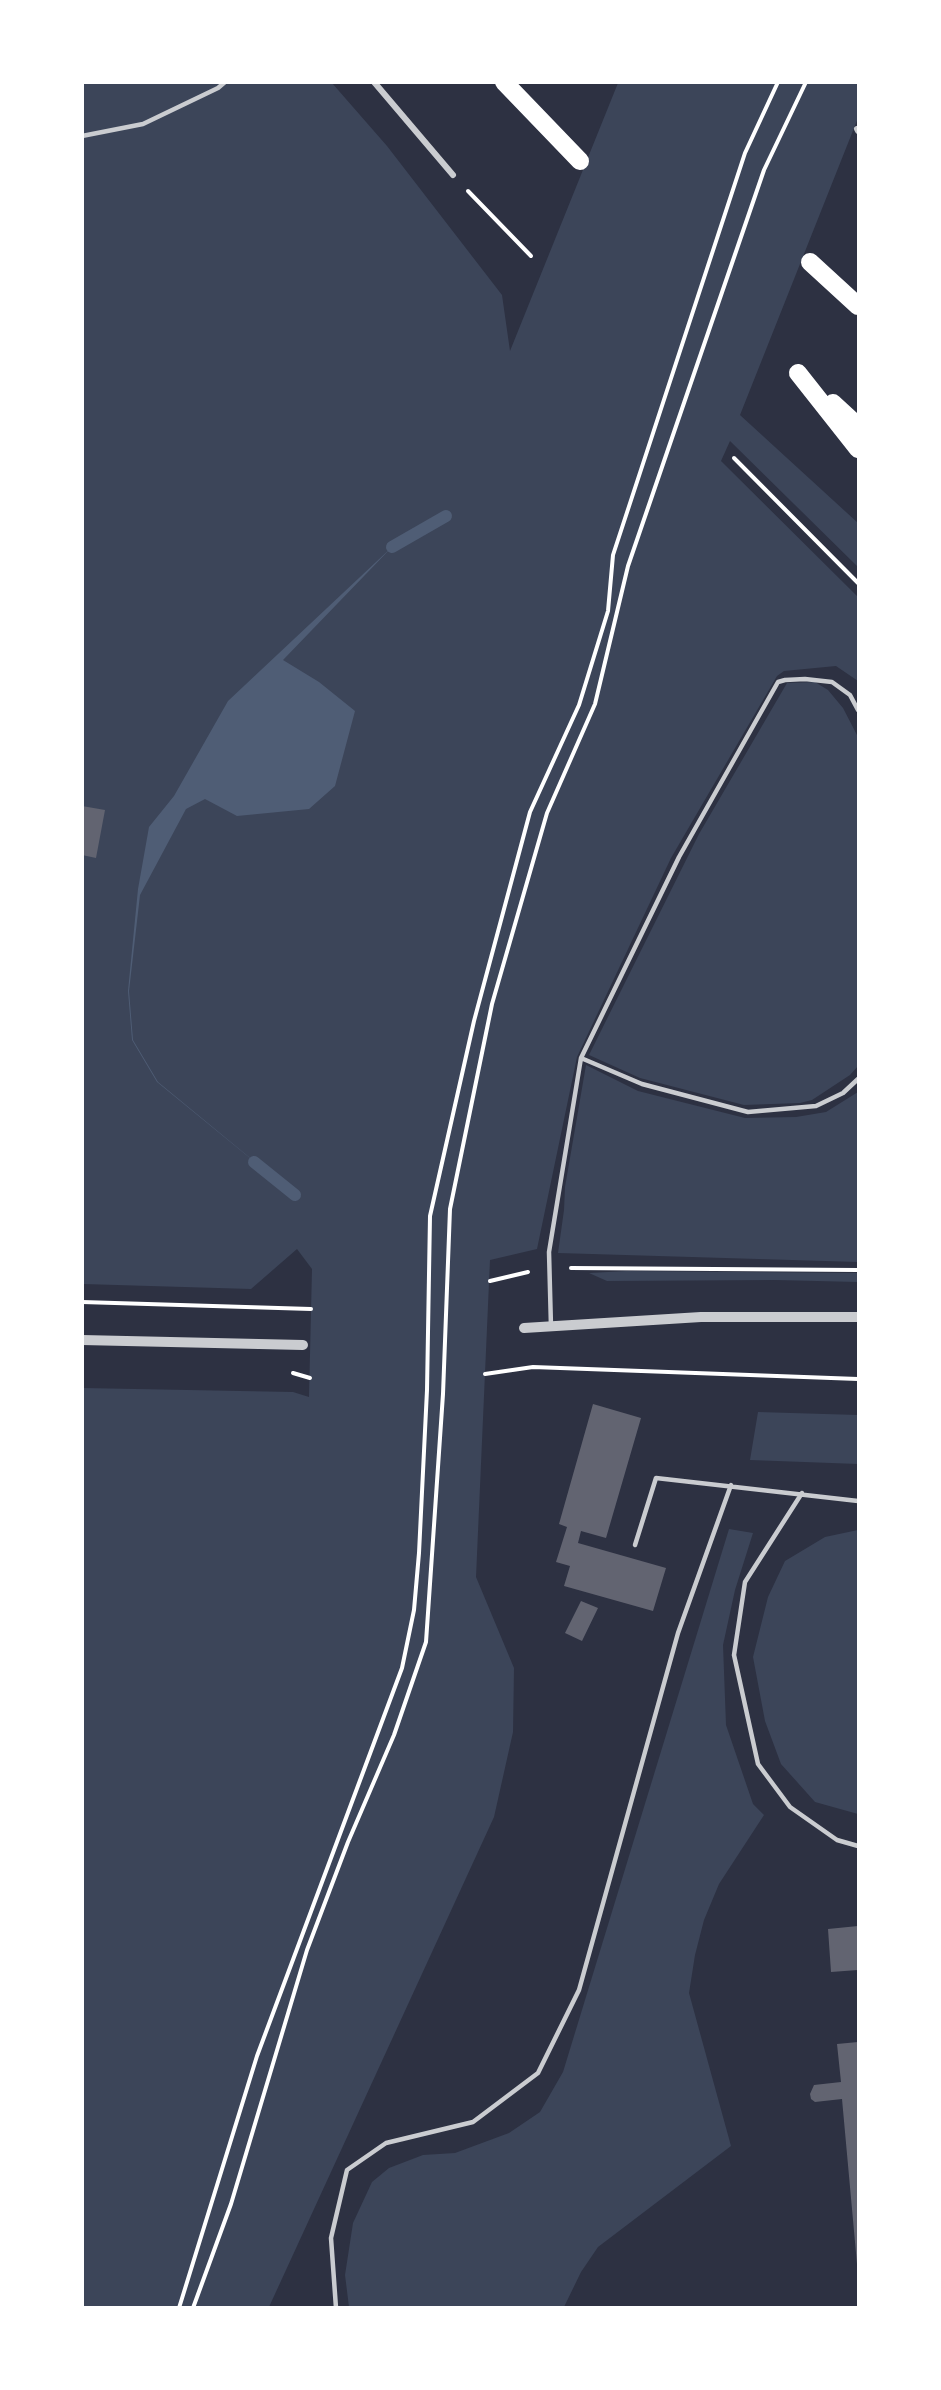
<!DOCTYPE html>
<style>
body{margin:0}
#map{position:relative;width:941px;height:2390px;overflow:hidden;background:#2d3142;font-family:Lato,sans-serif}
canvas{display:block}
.frame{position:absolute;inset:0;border:84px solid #fff;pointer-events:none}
</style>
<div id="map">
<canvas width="941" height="2390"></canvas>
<div class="frame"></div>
</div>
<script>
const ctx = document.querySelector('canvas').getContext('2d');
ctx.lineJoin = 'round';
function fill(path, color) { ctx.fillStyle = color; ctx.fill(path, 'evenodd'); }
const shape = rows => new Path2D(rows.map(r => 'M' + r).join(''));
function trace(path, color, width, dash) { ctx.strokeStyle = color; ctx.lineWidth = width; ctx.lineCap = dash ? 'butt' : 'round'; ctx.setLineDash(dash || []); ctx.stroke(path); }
fill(shape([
 [82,83,332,83,387,146,502,295,510,351,618,83,858,83,858,118,740,415,858,523,858,567,730,441,721,461,858,597,858,681,836,666,784,671,777,676,671,858,577,1057,537,1249,490,1260,476,1577,514,1668,513,1732,494,1817,269,2307,83,2307,83,1388,293,1392,309,1397,312,1269,297,1249,251,1289,83,1284],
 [815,682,828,690,843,708,858,737,858,1066,850,1075,812,1100,800,1103,744,1105,640,1078,589,1055,699,834,787,683],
 [586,1065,638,1091,745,1118,796,1117,826,1112,858,1092,858,1262,558,1253,564,1210,565,1187],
 [627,1271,858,1273,858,1282,775,1280,607,1281,589,1273],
 [758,1412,858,1415,858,1464,750,1460],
 [729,1529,753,1533,735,1590,723,1645,726,1725,753,1804,764,1815,719,1884,704,1920,695,1955,689,1993,731,2146,598,2247,581,2272,564,2307,349,2307,345,2275,353,2223,372,2182,389,2168,423,2155,455,2153,509,2133,540,2112,563,2072],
 [858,1530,858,1814,815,1802,781,1764,765,1721,753,1657,768,1597,785,1561,825,1537]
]), '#3c4559');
fill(shape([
 [451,513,433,524,392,547,283,660,319,682,355,711,335,786,309,809,237,816,205,799,186,809,140,895,129,991,133,1040,158,1082,300,1199,157,1082,132,1040,128,991,138,889,149,827,174,796,228,701,392,547]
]), '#4f5d75');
trace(shape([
 [392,547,446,516],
 [254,1162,295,1195]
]), '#4f5d75', 12);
fill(shape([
 [82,806,105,810,96,858,82,855],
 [593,1404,641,1418,606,1538,581,1531,578,1543,666,1568,653,1611,564,1586,570,1566,556,1562,567,1527,559,1524],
 [581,1601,598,1608,582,1641,565,1633],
 [858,1926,858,1970,831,1972,828,1929],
 [858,2042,858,2264,857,2264,842,2099,815,2102,811,2099,810,2094,814,2085,841,2082,837,2044]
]), '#626471');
trace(shape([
 [468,191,531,256],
 [734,458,858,583],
 [571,1268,858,1270],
 [490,1281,528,1272],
 [82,1302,311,1309],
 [293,1373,310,1378],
 [485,1374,533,1367,858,1379],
 [179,2308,257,2056,402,1668,414,1610,419,1553,427,1390,430,1216,474,1021,530,812,579,705,608,611,613,555,745,153,778,82],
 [193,2308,231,2204,307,1950,348,1842,394,1735,426,1642,443,1394,450,1209,492,1004,547,813,595,704,628,566,764,170,806,82]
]), '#fff', 4);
trace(shape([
 [82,136,143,124,218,88,225,82],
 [581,1058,642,1084,748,1112,816,1106,843,1093,858,1079],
 [551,1327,549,1252,581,1058,679,857,778,682,785,680,805,679,832,682,850,695,858,710],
 [802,1493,745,1582,734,1655,758,1764,790,1807,837,1840,858,1846],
 [635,1545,656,1478,858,1501],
 [336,2308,331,2238,347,2170,386,2143,473,2122,538,2073,579,1990,678,1633,731,1485]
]), '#caccd0', 4.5);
trace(shape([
 [374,82,453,175],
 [857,129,858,131]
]), '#caccd0', 6);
trace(shape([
 [524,1328,701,1317,858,1317],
 [82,1340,303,1345]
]), '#caccd0', 10);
trace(shape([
 [504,82,580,161],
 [810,262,858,306],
 [798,373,858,449],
 [833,403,858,426]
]), '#fff', 18);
</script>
